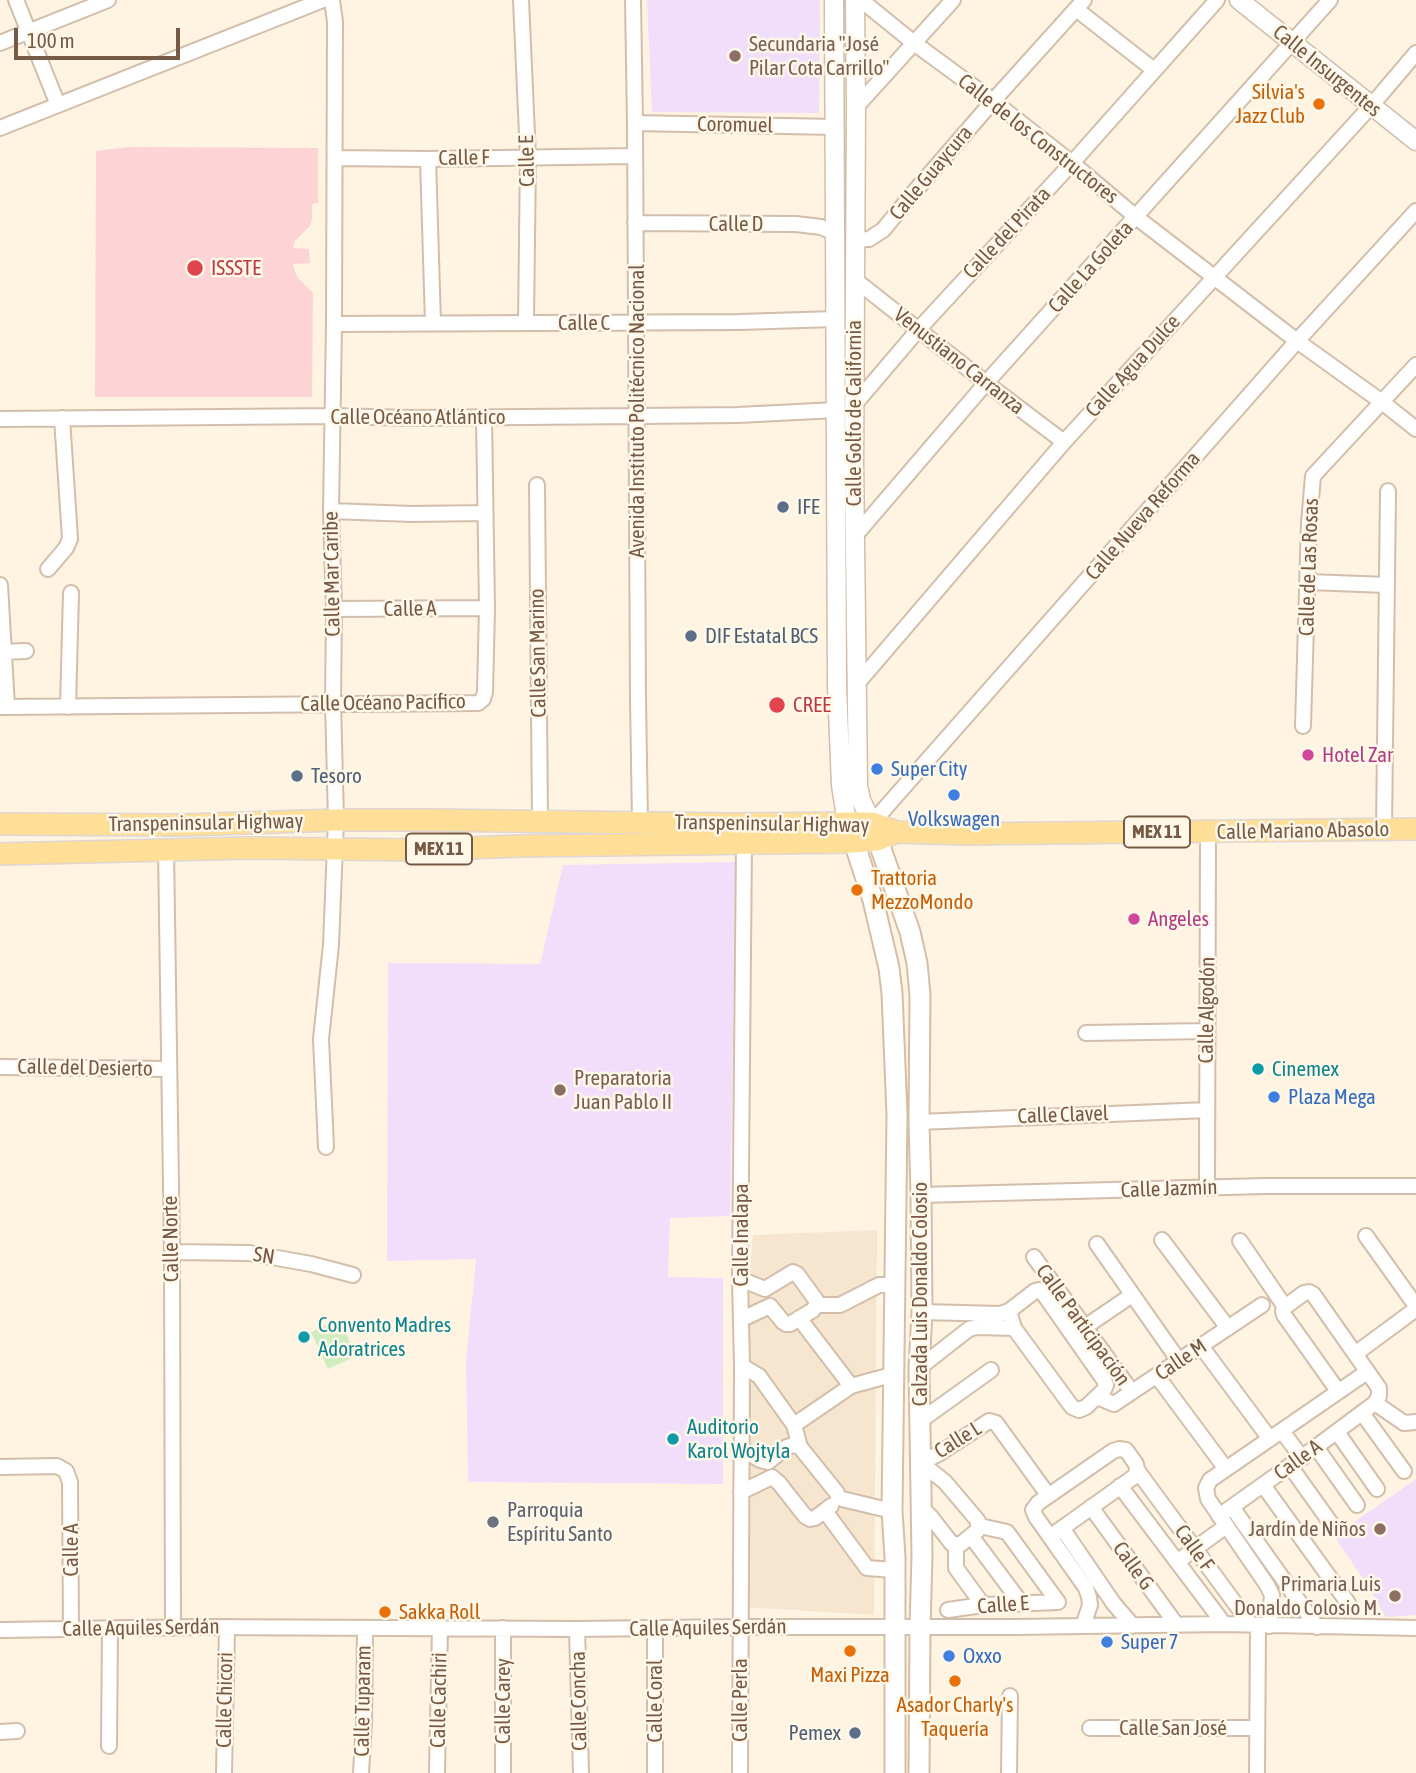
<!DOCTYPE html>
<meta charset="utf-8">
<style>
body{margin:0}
#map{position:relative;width:1416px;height:1773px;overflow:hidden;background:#fef4e1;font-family:"Asap Condensed",sans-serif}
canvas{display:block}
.scale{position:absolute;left:14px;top:28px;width:166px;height:32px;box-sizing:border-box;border:4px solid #775a46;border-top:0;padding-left:9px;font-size:21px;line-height:24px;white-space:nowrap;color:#775a46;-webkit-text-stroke:5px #fff8e9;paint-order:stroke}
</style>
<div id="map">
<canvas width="1416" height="1773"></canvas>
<div class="scale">100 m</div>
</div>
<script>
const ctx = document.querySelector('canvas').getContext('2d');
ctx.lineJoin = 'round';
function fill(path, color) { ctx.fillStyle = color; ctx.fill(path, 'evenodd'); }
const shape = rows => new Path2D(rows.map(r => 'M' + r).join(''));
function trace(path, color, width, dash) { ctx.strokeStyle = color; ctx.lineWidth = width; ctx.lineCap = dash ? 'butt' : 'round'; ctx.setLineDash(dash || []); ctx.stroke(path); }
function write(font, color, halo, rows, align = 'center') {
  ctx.font = font + ' "Asap Condensed",sans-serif'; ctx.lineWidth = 5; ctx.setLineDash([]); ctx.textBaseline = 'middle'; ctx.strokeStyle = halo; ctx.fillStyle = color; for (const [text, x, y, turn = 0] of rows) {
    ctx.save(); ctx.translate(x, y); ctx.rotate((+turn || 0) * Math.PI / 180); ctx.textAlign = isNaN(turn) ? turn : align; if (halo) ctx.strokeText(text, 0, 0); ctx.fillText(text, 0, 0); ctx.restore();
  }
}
fill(shape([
 [877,1230,874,1615,742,1607,745,1334,753,1235]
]), '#f6e6cf');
fill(shape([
 [647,0,820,0,819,113,652,112],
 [736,862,730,1216,670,1218,668,1277,723,1278,723,1484,468,1482,466,1361,476,1259,387,1261,388,963,540,964,563,865],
 [1416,1479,1416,1615,1386,1617,1362,1577,1334,1536]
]), '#f1defa');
fill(shape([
 [129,147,318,148,318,203,312,204,312,219,310,226,295,241,293,248,309,249,310,263,293,264,295,272,298,278,313,293,312,397,95,397,96,151]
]), '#fdd3d6');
fill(shape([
 [340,1319,356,1356,328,1369,311,1332]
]), '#cfedbe');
const minor = shape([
 [16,0,58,105],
 [521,0,528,157,526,322],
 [633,0,635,123,638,699,640,822],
 [861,0,914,43,993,101,1072,163,1136,217,1214,277,1297,341,1382,402,1416,429],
 [1076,9,1154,70],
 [0,43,108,0],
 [856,107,953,0],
 [635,123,835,127],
 [0,128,323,0],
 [335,158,428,159,635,156],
 [428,159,433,323],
 [635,223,796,224,821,227,835,233],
 [855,240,869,239,883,230,915,191,993,101,1084,0],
 [854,279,986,383,1064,442],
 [334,324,739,322,835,319],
 [855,404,918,330,1072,163,1217,0],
 [0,419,333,416,411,418,638,416,738,415,836,410],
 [537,485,540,820],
 [331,511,412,514,485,513],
 [854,537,986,383,1330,0],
 [48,569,66,548,70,539,62,418],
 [1308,582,1387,585],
 [0,585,7,707],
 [334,609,487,608],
 [0,652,26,651],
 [856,685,1064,442,1371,106,1416,53],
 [0,707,478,703,483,699,485,692,487,608,484,417],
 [68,707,71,593],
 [1303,726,1309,523,1313,476,1416,365],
 [872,823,1297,341,1416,211],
 [1384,830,1388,491],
 [166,849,172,1252,173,1628],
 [1086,1033,1207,1031],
 [0,1067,169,1069],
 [919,1122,1207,1110],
 [326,1147,321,1039,331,945,336,820,333,704,334,609,331,511,334,324,335,22,332,0],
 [1207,1188,1208,832],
 [921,1195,1265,1186,1416,1186],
 [1366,1236,1416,1306],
 [1162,1240,1228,1328],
 [1240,1241,1285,1307],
 [1097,1244,1179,1361],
 [172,1252,249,1253,311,1264,353,1275],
 [1034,1257,1132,1392],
 [740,1279,765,1289,793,1272,797,1274,816,1300,816,1305,813,1310,790,1324,786,1324,783,1322,770,1306,742,1319],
 [816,1305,840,1305,879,1285,895,1285],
 [1285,1307,1283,1311,1284,1315,1338,1391],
 [922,1312,1000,1314,1009,1311,1035,1291,1039,1290,1043,1293,1104,1380,1106,1385,1104,1390,1086,1407,1079,1410,1072,1407,1014,1328,1009,1311],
 [799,1318,851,1386],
 [1085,1327,1132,1295],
 [1201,1346,1270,1439],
 [1355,1354,1416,1309],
 [742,1366,759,1376,794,1425,800,1447,837,1493,838,1498],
 [919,1368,969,1329,977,1327,1014,1328],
 [1157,1376,1226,1469],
 [1097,1397,1114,1404,1262,1305],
 [1375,1403,1404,1423,1416,1422],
 [1362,1413,1404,1471],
 [920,1421,991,1370],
 [794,1425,851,1386,895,1374],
 [1282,1431,1302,1458],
 [1337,1432,1377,1489],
 [1316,1447,1357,1505],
 [742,1449,760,1460,768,1462],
 [768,1462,787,1447,794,1445,800,1447],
 [1290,1466,1330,1522],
 [0,1467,57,1466,66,1471,70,1482,71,1629],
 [772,1477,779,1483,805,1516,810,1519,815,1518,831,1506],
 [1263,1485,1348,1603],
 [1120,1486,1224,1624],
 [741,1492,772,1477],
 [838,1498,892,1511],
 [1091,1507,1176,1624],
 [1232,1507,1317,1627],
 [922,1508,931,1517,952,1544,961,1544,978,1530,978,1521,945,1482,921,1463,940,1453,989,1421,996,1423,1048,1495],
 [825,1511,867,1568,894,1570],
 [1219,1516,1316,1447,1375,1403,1379,1396,1379,1388,1313,1294,1309,1292,1304,1293,1285,1307],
 [980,1526,1007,1532,1058,1602],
 [1062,1528,1114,1604,1133,1626],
 [1054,1534,1135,1476,1137,1470],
 [971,1536,1021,1603],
 [956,1545,956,1568,983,1605],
 [1177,1562,1226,1526],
 [948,1610,983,1605,1058,1602],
 [1083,1626,1090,1605,1089,1597,1086,1588,1036,1517,1033,1510,1038,1503,1113,1451,1119,1449,1126,1450,1136,1464,1137,1470,1251,1625],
 [1269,1626,1272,1595,1267,1585,1208,1499,1206,1488,1210,1480,1367,1372],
 [577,1629,581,1773],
 [0,1630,201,1627,577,1629,740,1627,1014,1627,1224,1624,1416,1628],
 [1090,1728,1256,1728],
 [0,1732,17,1731],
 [109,1746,110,1629],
 [224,1773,227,1627],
 [361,1773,364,1723,365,1628],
 [437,1773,440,1627],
 [503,1773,503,1628],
 [655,1773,655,1629],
 [740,1773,742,1366,740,1279,744,843],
 [1009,1773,1010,1696],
 [1257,1773,1258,1626]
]);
const tertiary = shape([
 [834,0,837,686,841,785,847,823],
 [855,0,856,107,854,463,858,786,861,800,872,823],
 [1239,0,1416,141]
]);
const secondary = shape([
 [873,826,910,932,917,963,920,995,919,1122,921,1195,922,1312,919,1368,922,1556,920,1627,919,1773],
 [849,827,873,900,889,968,892,993,897,1115,892,1511,895,1557,895,1773]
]);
const primary = shape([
 [0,824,184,825,336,820,431,820,728,824,872,823,897,832,965,834,1416,829],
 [0,854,249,848,418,850,519,846,854,842,877,840,897,832]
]);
trace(minor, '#d2beaa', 18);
trace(tertiary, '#d2beaa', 21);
trace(secondary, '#d6bea6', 23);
trace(primary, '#ded7d3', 24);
trace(minor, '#fff', 14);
trace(tertiary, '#fff', 18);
trace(secondary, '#fff', 19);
trace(primary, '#ffde97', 21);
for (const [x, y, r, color] of [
 [735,56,7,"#8d6e63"],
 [1319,104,7,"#e8710a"],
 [195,268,9,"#e0444e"],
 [783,507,7,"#5c6f8a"],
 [691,636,7,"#5c6f8a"],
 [777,705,9,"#e0444e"],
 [1308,755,7,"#d1479c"],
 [877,769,7,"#3f7fe0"],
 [297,776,7,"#5c6f8a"],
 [954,795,7,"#3f7fe0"],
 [857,890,7,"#e8710a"],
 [1134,919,7,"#d1479c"],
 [1258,1069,7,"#0f9aa8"],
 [560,1090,7,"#8d6e63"],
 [1274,1097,7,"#3f7fe0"],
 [304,1337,7,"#0f9aa8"],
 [673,1439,7,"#0f9aa8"],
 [493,1522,7,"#6b7280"],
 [1380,1529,7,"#8d6e63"],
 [1395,1596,7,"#8d6e63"],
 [385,1612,7,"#e8710a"],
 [1107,1642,7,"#3f7fe0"],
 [850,1651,7,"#e8710a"],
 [949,1656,7,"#3f7fe0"],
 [955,1681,7,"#e8710a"],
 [855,1733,7,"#5c6f8a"]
]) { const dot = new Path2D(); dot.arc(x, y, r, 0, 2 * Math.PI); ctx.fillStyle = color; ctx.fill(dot); trace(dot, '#fff8e9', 2.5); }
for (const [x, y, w] of [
 [1157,832,66],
 [439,849,66]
]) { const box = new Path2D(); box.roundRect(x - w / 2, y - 15.5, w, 31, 5); ctx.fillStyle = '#fff8e9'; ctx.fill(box); trace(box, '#775a46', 2); }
write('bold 19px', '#775a46', null, [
 ["MEX 11",1157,832],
 ["MEX 11",439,849]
]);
write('21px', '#785e54', '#fff8e9', [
 ["Secundaria \"José",749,44],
 ["Pilar Cota Carrillo\"",749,68],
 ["Preparatoria",574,1078],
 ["Juan Pablo II",574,1102],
 ["Jardín de Niños",1366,1529,"right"],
 ["Primaria Luis",1381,1584,"right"],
 ["Donaldo Colosio M.",1381,1608,"right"]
], 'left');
write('21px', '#775a46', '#fff8e9', [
 ["Calle Insurgentes",1327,71,39],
 ["Coromuel",735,125,1],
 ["Calle de los Constructores",1038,139,38],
 ["Calle F",464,158,-1],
 ["Calle E",527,161,-91],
 ["Calle Guaycura",931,173,-50],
 ["Calle D",736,224],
 ["Calle del Pirata",1007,233,-47],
 ["Calle La Goleta",1091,267,-48],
 ["Calle C",584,323],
 ["Venustiano Carranza",959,361,38],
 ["Calle Agua Dulce",1133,366,-48],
 ["Avenida Instituto Politécnico Nacional",637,411,-90],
 ["Calle Golfo de California",854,413,-90],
 ["Calle Océano Atlántico",418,417],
 ["Calle Nueva Reforma",1143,516,-49],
 ["Calle de Las Rosas",1309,567,-88],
 ["Calle Mar Caribe",332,574,-91],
 ["Calle A",410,609,-1],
 ["Calle San Marino",538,653,-91],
 ["Calle Océano Pacífico",383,703,-1],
 ["Transpeninsular Highway",206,823,-1],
 ["Transpeninsular Highway",772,824,1],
 ["Calle Mariano Abasolo",1303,831,-1],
 ["Calle Algodón",1207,1010,-89],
 ["Calle del Desierto",85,1068,1],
 ["Calle Clavel",1063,1115,-2],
 ["Calle Jazmín",1169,1189,-2],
 ["Calle Inalapa",741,1235,-90],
 ["Calle Norte",171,1239,-91],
 ["SN",264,1256,9],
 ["Calzada Luis Donaldo Colosio",920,1294,-90],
 ["Calle Participación",1083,1325,54],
 ["Calle M",1181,1360,-34],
 ["Calle L",958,1440,-32],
 ["Calle A",1298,1460,-36],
 ["Calle F",1194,1548,54],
 ["Calle A",71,1550,-90],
 ["Calle G",1133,1566,54],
 ["Calle E",1003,1605,-4],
 ["Calle Aquiles Serdán",141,1628,-1],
 ["Calle Aquiles Serdán",708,1628,-1],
 ["Calle Chicori",225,1700,-89],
 ["Calle Cachiri",439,1700,-89],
 ["Calle Perla",740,1700,-90],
 ["Calle Tuparam",363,1701,-89],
 ["Calle Carey",503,1701,-90],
 ["Calle Concha",579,1701,-91],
 ["Calle Coral",655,1701,-90],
 ["Calle San José",1173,1728]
]);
write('21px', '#c56008', '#fff8e9', [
 ["Silvia's",1305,92,"right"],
 ["Jazz Club",1305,116,"right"],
 ["Trattoria",871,878],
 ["MezzoMondo",871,902],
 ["Sakka Roll",399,1612],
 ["Maxi Pizza",850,1675,"center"],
 ["Asador Charly's",955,1705,"center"],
 ["Taquería",955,1729,"center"]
], 'left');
write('21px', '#be3a42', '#fff8e9', [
 ["ISSSTE",211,268],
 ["CREE",793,705]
], 'left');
write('21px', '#4e5e75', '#fff8e9', [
 ["IFE",797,507],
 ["DIF Estatal BCS",705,636],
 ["Tesoro",311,776],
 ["Pemex",841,1733,"right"]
], 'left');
write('21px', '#b23c85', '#fff8e9', [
 ["Hotel Zar",1322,755],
 ["Angeles",1148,919]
], 'left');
write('21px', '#366cbe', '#fff8e9', [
 ["Super City",891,769],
 ["Volkswagen",954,819,"center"],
 ["Plaza Mega",1288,1097],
 ["Super 7",1121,1642],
 ["Oxxo",963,1656]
], 'left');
write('21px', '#0d838f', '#fff8e9', [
 ["Cinemex",1272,1069],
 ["Convento Madres",318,1325],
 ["Adoratrices",318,1349],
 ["Auditorio",687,1427],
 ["Karol Wojtyla",687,1451]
], 'left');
write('21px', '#5b616d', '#fff8e9', [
 ["Parroquia",507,1510],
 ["Espíritu Santo",507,1534]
], 'left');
</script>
